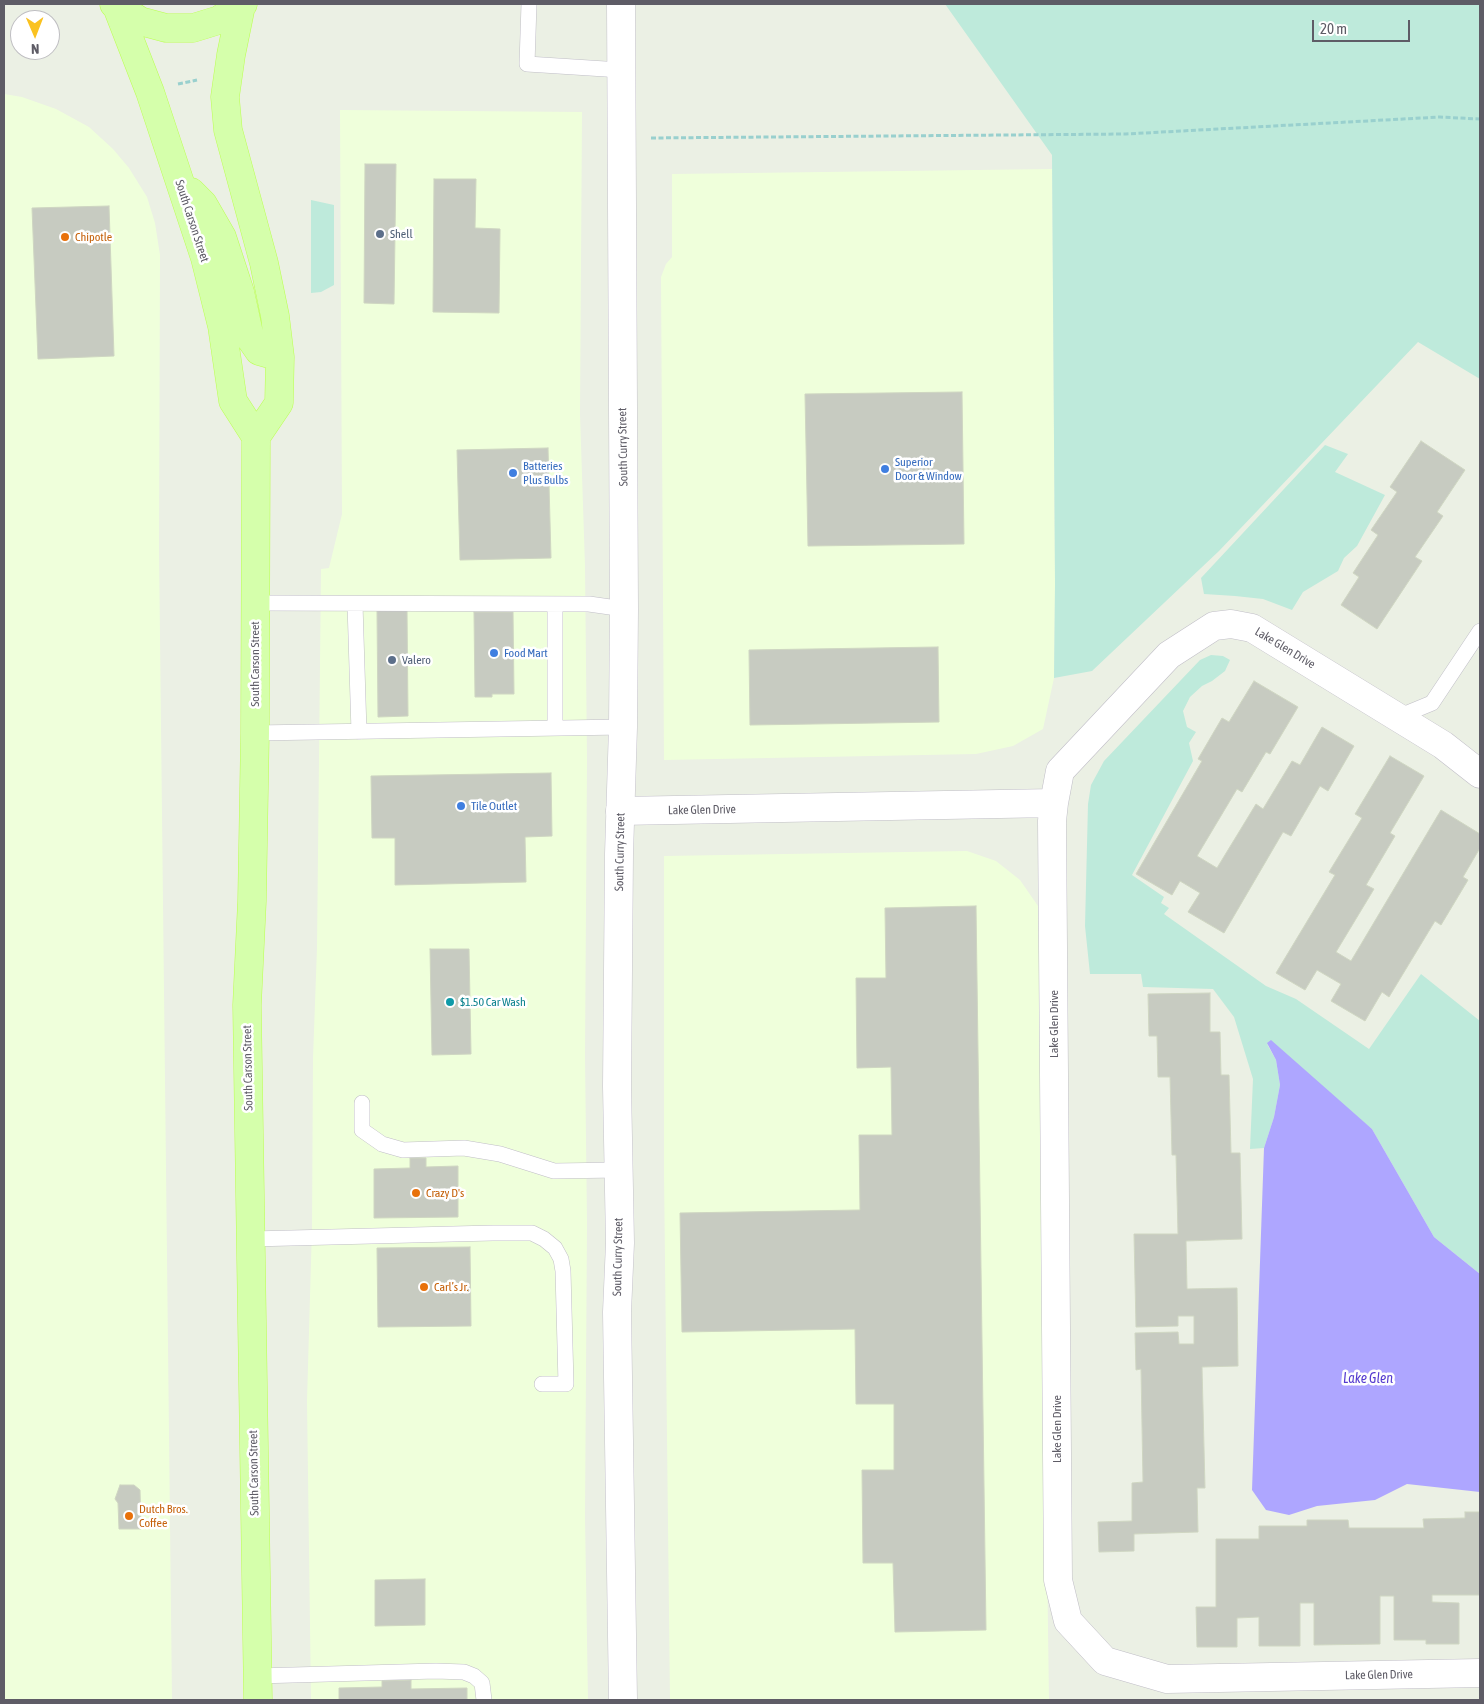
<!DOCTYPE html>
<meta charset="utf-8">
<style>
body{margin:0}
#map{position:relative;width:1484px;height:1704px;overflow:hidden;background:#ebf0e4;font-family:"Asap Condensed",sans-serif}
canvas{display:block}
.frame{position:absolute;inset:0;border:5px solid #5e5c66;pointer-events:none}
.north{position:absolute;left:10px;top:10px;width:50px;height:50px;box-sizing:border-box;background:#fff;border:1px solid #bfbec2;border-radius:50%;rotate:179deg;font-size:14px;font-weight:700;line-height:20px;text-align:center;color:#5e5c66}
.north::after{content:'';display:block;margin:auto;width:18px;height:22px;background:#fac220;clip-path:polygon(50% 0,100% 100%,50% 72%,0 100%)}
.scale{position:absolute;left:1312px;top:20px;width:98px;height:22px;box-sizing:border-box;border:2px solid #5e5c66;border-top:0;padding-left:6px;font-size:15px;line-height:18px;white-space:nowrap;color:#5e5c66;-webkit-text-stroke:4px #fff;paint-order:stroke}
</style>
<div id="map">
<canvas width="1484" height="1704"></canvas>
<div class="frame"></div>
<div class="north">N</div>
<div class="scale">20 m</div>
</div>
<script>
const ctx = document.querySelector('canvas').getContext('2d');
ctx.lineJoin = 'round';
function fill(path, color) { ctx.fillStyle = color; ctx.fill(path, 'evenodd'); }
const shape = rows => new Path2D(rows.map(r => 'M' + r).join(''));
function trace(path, color, width, dash) { ctx.strokeStyle = color; ctx.lineWidth = width; ctx.lineCap = dash ? 'butt' : 'round'; ctx.setLineDash(dash || []); ctx.stroke(path); }
function write(font, color, halo, rows, align = 'center') {
  ctx.font = font + ' "Asap Condensed",sans-serif'; ctx.lineWidth = 5; ctx.setLineDash([]); ctx.textBaseline = 'middle'; ctx.strokeStyle = halo; ctx.fillStyle = color; for (const [text, x, y, turn = 0] of rows) {
    ctx.save(); ctx.translate(x, y); ctx.rotate((+turn || 0) * Math.PI / 180); ctx.textAlign = isNaN(turn) ? turn : align; if (halo) ctx.strokeText(text, 0, 0); ctx.fillText(text, 0, 0); ctx.restore();
  }
}
fill(shape([
 [4,94,22,97,56,109,89,127,113,149,129,168,147,197,155,223,160,255,159,549,172,1700,4,1700],
 [340,110,582,112,580,414,585,566,587,760,585,1056,587,1223,585,1517,588,1700,311,1700,307,1401,312,1227,313,1058,317,948,321,569,329,568,342,514],
 [1052,169,1055,584,1054,678,1043,729,1013,746,976,754,664,760,661,277,666,264,672,257,672,174],
 [967,851,996,861,1020,880,1038,906,1049,1700,670,1700,664,1174,664,856]
]), '#efffdb');
fill(shape([
 [945,4,1480,4,1480,379,1418,342,1219,551,1092,671,1054,678,1055,584,1052,155],
 [311,200,334,205,334,285,321,292,311,293],
 [1325,445,1348,454,1335,472,1385,495,1357,546,1344,558,1338,571,1303,592,1292,610,1263,599,1235,596,1204,594,1201,578],
 [1211,655,1223,656,1230,660,1225,671,1212,681,1202,686,1190,697,1183,711,1187,727,1196,732,1189,743,1193,761,1132,875,1164,897,1161,903,1169,908,1164,914,1266,986,1296,999,1369,1049,1421,974,1480,1021,1480,1274,1434,1237,1372,1129,1267,1044,1276,1060,1280,1085,1274,1117,1264,1148,1250,1149,1253,1079,1234,1017,1213,989,1143,987,1141,974,1090,974,1085,926,1088,804,1091,785,1104,761,1200,660]
]), '#beeadb');
fill(shape([
 [1271,1040,1372,1129,1434,1237,1480,1274,1480,1492,1407,1484,1375,1500,1317,1506,1289,1515,1266,1510,1252,1490,1264,1148,1274,1117,1280,1085,1276,1060,1267,1043]
]), '#aea6ff');
const building = shape([
 [365,164,396,164,394,304,364,303,365,164],
 [434,179,476,179,475,228,500,229,499,313,433,312,434,179],
 [109,206,114,356,38,359,32,208,109,206],
 [962,392,964,544,808,546,805,394,962,392],
 [1421,441,1465,470,1437,512,1443,516,1415,557,1422,561,1377,629,1341,605,1359,577,1353,573,1378,535,1371,530,1397,492,1390,487,1421,441],
 [548,448,551,558,460,560,457,450,548,448],
 [377,610,407,610,408,716,378,717,377,610],
 [474,612,513,612,514,694,492,694,492,697,475,697,474,612],
 [938,647,939,722,750,725,749,650,938,647],
 [1254,681,1298,707,1270,754,1266,752,1242,792,1237,789,1197,856,1217,868,1256,804,1263,809,1292,761,1300,765,1322,727,1354,746,1328,791,1320,786,1291,836,1283,832,1224,933,1188,912,1200,893,1180,881,1172,895,1136,874,1202,761,1198,759,1222,718,1229,722,1254,681],
 [1390,756,1424,776,1390,833,1395,836,1366,885,1374,889,1336,952,1351,961,1441,810,1480,834,1480,848,1463,877,1468,880,1441,925,1435,921,1389,997,1382,992,1365,1021,1331,1001,1341,984,1317,970,1305,990,1276,973,1335,875,1329,872,1362,818,1355,814,1390,756],
 [551,773,552,836,525,837,526,882,395,885,395,838,372,838,371,776,551,773],
 [976,906,986,1630,895,1632,893,1563,863,1563,862,1470,894,1470,894,1404,856,1404,855,1329,682,1332,680,1213,860,1210,859,1135,892,1135,891,1067,857,1068,856,978,886,978,885,908,976,906],
 [430,949,469,949,471,1054,432,1055,430,949],
 [1210,993,1210,1032,1220,1032,1221,1075,1229,1075,1231,1153,1240,1153,1242,1239,1186,1241,1187,1289,1237,1288,1238,1366,1202,1367,1205,1488,1197,1488,1198,1532,1134,1534,1134,1551,1099,1552,1098,1522,1132,1521,1132,1483,1143,1482,1141,1369,1136,1370,1135,1333,1178,1332,1179,1344,1194,1344,1194,1316,1178,1316,1178,1326,1136,1327,1134,1234,1178,1234,1176,1155,1172,1155,1170,1077,1158,1077,1157,1036,1149,1036,1148,994,1210,993],
 [410,1158,426,1158,426,1167,458,1166,458,1217,374,1218,374,1169,410,1168,410,1158],
 [470,1247,471,1326,378,1327,377,1248,470,1247],
 [120,1485,134,1485,140,1490,141,1529,119,1529,118,1503,115,1499,120,1485],
 [1465,1512,1480,1512,1480,1595,1432,1595,1432,1602,1459,1603,1459,1644,1426,1644,1426,1640,1394,1640,1394,1596,1380,1596,1380,1644,1314,1645,1314,1603,1300,1603,1300,1646,1259,1646,1259,1617,1237,1618,1237,1647,1197,1647,1196,1607,1216,1607,1216,1539,1259,1539,1259,1526,1307,1526,1307,1520,1348,1520,1349,1528,1424,1528,1423,1519,1465,1518,1465,1512],
 [425,1579,425,1625,375,1626,375,1580,425,1579],
 [411,1680,411,1689,467,1688,467,1700,339,1700,339,1688,382,1687,382,1681,411,1680]
]);
fill(building, '#c7cbc1');
trace(building, '#cfd6c2', 1);
const lane = shape([
 [529,4,527,64,621,70],
 [256,603,589,604,624,609],
 [355,604,359,732],
 [555,604,555,727],
 [1398,717,1432,703,1480,631],
 [255,733,623,727],
 [362,1103,362,1130,382,1144,403,1150,464,1148,500,1154,554,1171,618,1170],
 [251,1239,493,1233,532,1233,544,1239,555,1248,561,1259,563,1271,566,1384,542,1384],
 [257,1676,436,1671,464,1672,474,1676,482,1683,484,1700]
]);
const street = shape([
 [1480,774,1443,745,1252,628,1231,624,1214,626,1169,655,1060,771,1054,803,1052,821,1058,1580,1068,1621,1105,1661,1167,1679,1480,1673],
 [620,811,1054,803]
]);
const secondary = shape([
 [621,4,624,609,623,727,619,854,617,1086,620,1243,617,1312,623,1700]
]);
const primary = shape([
 [114,4,140,21,166,28,193,28,219,20,243,4],
 [241,6,231,55,225,97,228,130,264,263,275,316,280,357,279,403,256,437],
 [117,7,150,92,205,258,222,326,233,401,256,437,255,733,252,901,247,1005,258,1700],
 [191,192,203,204,222,237,240,292,250,338,259,351,280,357]
]);
trace(lane, '#c0bec7', 16);
trace(street, '#c0bec7', 29);
trace(secondary, '#c4c1cb', 29);
trace(primary, '#bbff4f', 29);
trace(shape([
 [178,84,197,80],
 [651,138,1126,134,1440,117,1480,119]
]), '#99d0ce', 3, [5, 2.5]);
trace(lane, '#fff', 15);
trace(street, '#fff', 28);
trace(secondary, '#fff', 28);
trace(primary, '#d5ffab', 28);
for (const [x, y, r, color] of [
 [380,234,5,"#5c6f8a"],
 [65,237,5,"#e8710a"],
 [885,469,5,"#3f7fe0"],
 [513,473,5,"#3f7fe0"],
 [494,653,5,"#3f7fe0"],
 [392,660,5,"#5c6f8a"],
 [461,806,5,"#3f7fe0"],
 [450,1002,5,"#0f9aa8"],
 [416,1193,5,"#e8710a"],
 [424,1287,5,"#e8710a"],
 [129,1516,5,"#e8710a"]
]) { const dot = new Path2D(); dot.arc(x, y, r, 0, 2 * Math.PI); ctx.fillStyle = color; ctx.fill(dot); trace(dot, '#fff', 2); }
write('12px', '#5e5c66', '#fff', [
 ["South Carson Street",192,221,72],
 ["South Curry Street",623,447,-91],
 ["Lake Glen Drive",1285,648,31],
 ["South Carson Street",255,664,-90],
 ["Lake Glen Drive",702,810,-1],
 ["South Curry Street",620,852,-89],
 ["Lake Glen Drive",1054,1024,-90],
 ["South Carson Street",248,1068,-91],
 ["South Curry Street",618,1257,-89],
 ["Lake Glen Drive",1057,1429,-90],
 ["South Carson Street",254,1473,-91],
 ["Lake Glen Drive",1379,1675,-1]
]);
write('12px', '#4e5e75', '#fff', [
 ["Shell",390,234],
 ["Valero",402,660]
], 'left');
write('12px', '#c56008', '#fff', [
 ["Chipotle",75,237],
 ["Crazy D's",426,1193],
 ["Carl’s Jr.",434,1287],
 ["Dutch Bros.",139,1509],
 ["Coffee",139,1523]
], 'left');
write('12px', '#366cbe', '#fff', [
 ["Superior",895,462],
 ["Door & Window",895,476],
 ["Batteries",523,466],
 ["Plus Bulbs",523,480],
 ["Food Mart",504,653],
 ["Tile Outlet",471,806]
], 'left');
write('12px', '#0d838f', '#fff', [
 ["$1.50 Car Wash",460,1002]
], 'left');
write('italic 14px', '#553bcf', '#fff', [
 ["Lake Glen",1368,1379]
]);
</script>
